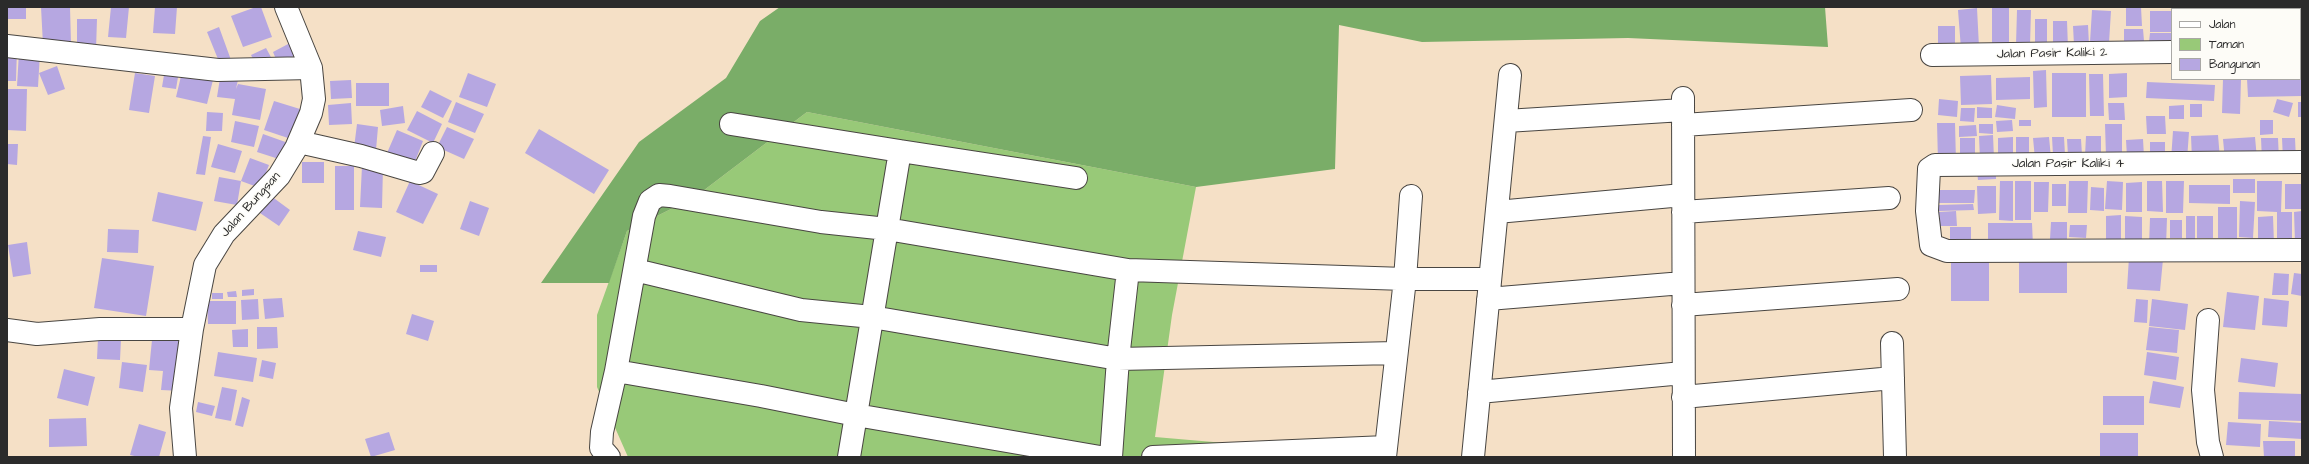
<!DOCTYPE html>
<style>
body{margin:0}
#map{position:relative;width:2309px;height:464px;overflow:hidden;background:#f5e0c6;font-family:"Architects Daughter",sans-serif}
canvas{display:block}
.frame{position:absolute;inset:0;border:8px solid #2b2b2b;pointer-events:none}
.legend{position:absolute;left:2171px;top:8px;width:130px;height:72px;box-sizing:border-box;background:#fdfcf7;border:1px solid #a9a8a5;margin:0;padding:5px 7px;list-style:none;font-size:12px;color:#2b2b2b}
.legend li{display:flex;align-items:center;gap:8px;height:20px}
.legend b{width:20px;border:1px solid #a9a8a5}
</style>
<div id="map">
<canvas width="2309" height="464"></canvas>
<div class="frame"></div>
<ul class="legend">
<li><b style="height:5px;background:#fff"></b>Jalan</li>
<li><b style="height:11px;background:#98c978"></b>Taman</li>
<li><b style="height:11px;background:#b6a7e1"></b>Bangunan</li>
</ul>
</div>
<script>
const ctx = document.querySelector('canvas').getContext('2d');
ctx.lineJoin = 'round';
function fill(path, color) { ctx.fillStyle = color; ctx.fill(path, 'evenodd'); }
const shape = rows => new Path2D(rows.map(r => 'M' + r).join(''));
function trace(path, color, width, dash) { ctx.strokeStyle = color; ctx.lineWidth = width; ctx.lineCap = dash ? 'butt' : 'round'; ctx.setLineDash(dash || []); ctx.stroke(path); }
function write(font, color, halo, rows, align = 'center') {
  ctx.font = font + ' "Architects Daughter",sans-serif'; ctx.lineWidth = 3; ctx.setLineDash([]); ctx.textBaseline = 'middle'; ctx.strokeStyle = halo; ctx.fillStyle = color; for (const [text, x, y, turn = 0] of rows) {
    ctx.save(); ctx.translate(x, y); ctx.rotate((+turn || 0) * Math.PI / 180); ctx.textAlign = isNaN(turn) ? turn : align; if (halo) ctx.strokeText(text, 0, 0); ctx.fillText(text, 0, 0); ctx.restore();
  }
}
fill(shape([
 [807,112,1196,187,1172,315,1155,437,1388,457,628,457,597,387,597,315,627,231,695,197]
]), '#98c978');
fill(shape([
 [780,7,1825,7,1828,47,1628,38,1422,42,1339,25,1335,169,1196,187,807,112,695,197,627,231,609,283,541,283,639,142,726,78,760,21]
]), '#7aad68');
fill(shape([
 [7,7,26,7,26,19,7,19],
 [41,7,70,7,71,44,43,45],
 [111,7,129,7,126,38,108,37],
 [155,7,177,7,175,34,153,33],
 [256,7,261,7,272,37,243,47,231,16],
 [1992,7,2009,7,2009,48,1992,48],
 [2126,7,2141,7,2142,26,2126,26],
 [1977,8,1979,47,1961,49,1958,10],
 [2017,10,2031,10,2030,46,2016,45],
 [2092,10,2111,11,2109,43,2090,42],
 [2150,11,2172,11,2172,32,2150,32],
 [77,19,97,19,96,50,77,49],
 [2035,19,2047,19,2047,45,2035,45],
 [2302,19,2302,41,2300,41,2300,20],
 [2053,21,2067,21,2068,48,2053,48],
 [2088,25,2089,45,2074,45,2073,26],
 [1938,26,1955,26,1955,47,1938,47],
 [219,27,231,60,220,64,207,32],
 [2124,29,2143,29,2144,41,2124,41],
 [2150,33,2172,33,2172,43,2149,42],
 [290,43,296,55,278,64,273,52],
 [7,48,17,48,16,81,7,81],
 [266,48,272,59,257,67,251,55],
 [19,52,40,53,38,87,17,86],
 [57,66,65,89,48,95,39,73],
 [165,69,179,71,176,89,162,87],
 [2046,70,2047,107,2034,108,2033,71],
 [2300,71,2302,71,2302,96,2248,97,2247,79,2300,79],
 [182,72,213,80,207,104,176,97],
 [221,72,239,75,236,89,238,84,266,89,260,120,232,115,235,99,217,97],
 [135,73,155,76,149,113,129,110],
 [468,73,496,84,487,107,459,97],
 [2052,73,2086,73,2086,117,2052,117],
 [2127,73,2127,97,2109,98,2109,74],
 [2089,74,2103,74,2104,116,2090,116],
 [1991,75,1992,104,1961,105,1960,76],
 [2030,77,2030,99,1996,100,1996,78],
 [2223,79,2241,79,2240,114,2222,113],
 [351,80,352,98,331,99,330,81],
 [2147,82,2215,85,2214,101,2146,98],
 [356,83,389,83,389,106,356,106],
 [7,89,27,89,26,131,7,130],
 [430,90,452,101,443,118,421,107],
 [1939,99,1958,101,1957,117,1938,115],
 [2277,99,2293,103,2289,117,2273,112],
 [274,101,300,109,291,139,264,130],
 [456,102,484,114,475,133,448,122],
 [2298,102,2302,102,2302,117,2298,117],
 [351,103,352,124,329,125,328,105],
 [2108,103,2124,103,2125,120,2109,120],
 [2190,104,2202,104,2202,117,2190,117],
 [1997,105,2016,108,2015,119,1995,117],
 [2184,105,2184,119,2169,119,2169,106],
 [403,106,405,123,382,126,380,110],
 [1977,107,1992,108,1992,118,1977,118],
 [1961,108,1975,108,1974,122,1960,121],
 [417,111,442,124,433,143,407,130],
 [207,112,223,113,222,131,206,131],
 [2146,116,2165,116,2166,134,2147,134],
 [2012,120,2013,131,1997,132,1996,121],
 [2019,120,2031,120,2031,126,2019,126],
 [2260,120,2273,120,2273,134,2260,135],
 [235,121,259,126,254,147,231,142],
 [1937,123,1955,123,1956,162,1938,162],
 [357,124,378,127,376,150,354,148],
 [1979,124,1993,124,1993,134,1979,133],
 [2105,124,2122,124,2122,157,2106,157],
 [1976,125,1977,136,1959,137,1959,126],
 [447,127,474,139,464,159,437,147],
 [539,129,609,170,594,194,525,153],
 [397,130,423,141,414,164,387,153],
 [2173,131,2189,132,2187,160,2171,160],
 [263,134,291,144,285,161,257,152],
 [1993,135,1994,159,1980,160,1979,136],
 [2218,135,2220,159,2192,160,2191,136],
 [203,136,211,137,205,175,196,174],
 [2086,136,2101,136,2101,156,2085,156],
 [2013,137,2013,158,1998,158,1998,138],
 [2016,137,2029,137,2029,158,2016,158],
 [2049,137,2051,158,2035,159,2033,138],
 [2052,137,2064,137,2065,155,2053,155],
 [2255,137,2257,159,2225,161,2223,139],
 [1960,138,1975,138,1975,162,1960,163],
 [2261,138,2278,138,2279,160,2262,161],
 [2282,138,2295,138,2296,160,2283,160],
 [2067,139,2081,139,2082,155,2068,156],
 [2143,139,2144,157,2127,157,2126,140],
 [2150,142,2165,142,2165,160,2150,160],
 [7,144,18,144,17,165,7,164],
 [218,144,242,151,235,173,211,167],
 [250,158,269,165,260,188,241,181],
 [302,162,324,162,324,183,302,183],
 [335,166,354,166,354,210,335,210],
 [362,166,383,167,382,208,360,207],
 [1996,170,1996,179,1978,180,1977,171],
 [219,177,241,181,237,205,214,201],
 [2233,179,2255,179,2255,193,2233,193],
 [410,181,438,194,423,224,396,212],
 [2000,181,2013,181,2013,221,1999,220],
 [2015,181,2031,181,2031,220,2015,220],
 [2069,181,2088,181,2087,213,2068,213],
 [2107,181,2123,182,2122,210,2105,209],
 [2147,181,2162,181,2163,212,2147,211],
 [2166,181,2184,181,2183,213,2166,213],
 [2257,181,2282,181,2281,212,2292,212,2292,238,2277,238,2277,212,2257,211],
 [2034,182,2049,182,2048,212,2034,212],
 [2142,182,2142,212,2126,212,2126,183],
 [2052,184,2066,184,2066,206,2052,206],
 [2285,184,2302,184,2302,209,2285,209],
 [2189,185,2230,185,2230,204,2189,203],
 [1977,186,1996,186,1996,213,1978,214],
 [2091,187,2104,188,2104,211,2090,210],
 [1939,190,1975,190,1974,203,1938,203],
 [158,192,203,202,196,231,152,221],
 [271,196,290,210,279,226,260,213],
 [470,201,489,208,479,236,460,229],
 [2240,201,2255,202,2253,238,2239,237],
 [1973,204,1974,210,1939,211,1939,205],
 [2218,207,2237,207,2237,239,2218,238],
 [1956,211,1957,226,1940,226,1939,212],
 [2302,211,2302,242,2295,242,2294,212],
 [2121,215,2121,244,2106,245,2106,216],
 [2125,216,2142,217,2142,247,2125,247],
 [2186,216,2195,216,2195,246,2186,246],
 [2197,216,2213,216,2213,238,2197,238],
 [2273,216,2274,244,2258,245,2258,217],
 [2150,218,2167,218,2166,246,2149,246],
 [2170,220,2182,220,2182,238,2170,238],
 [2051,222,2067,222,2067,240,2050,239],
 [1988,223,2032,223,2033,246,1988,247],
 [2070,225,2087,225,2086,238,2069,237],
 [1950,227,1971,227,1971,244,1950,245],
 [108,229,139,230,138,253,107,252],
 [358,231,386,237,381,257,353,250],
 [27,242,31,274,13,277,8,245],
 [1989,254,1989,301,1951,301,1951,255],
 [2067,254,2067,293,2019,293,2019,255],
 [2129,257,2163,259,2160,291,2127,289],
 [102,258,154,266,146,316,94,308],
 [420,265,437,265,437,272,420,272],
 [2274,273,2289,274,2288,295,2272,295],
 [2294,273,2302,274,2302,296,2291,294],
 [254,289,254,295,242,296,242,290],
 [236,291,237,297,228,297,227,292],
 [2227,292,2259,296,2255,330,2223,327],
 [212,293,223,293,223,299,212,299],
 [282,298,284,317,265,319,263,299],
 [2264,298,2289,301,2287,327,2262,325],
 [258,299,259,319,242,320,241,300],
 [2136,299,2148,300,2147,323,2134,322],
 [2152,299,2188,304,2185,330,2149,326],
 [207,301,236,301,236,324,208,324],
 [412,314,434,321,428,341,406,334],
 [257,327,277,327,278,348,257,349],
 [2149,327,2179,330,2177,353,2146,350],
 [248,329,248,347,233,347,232,330],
 [153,330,187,333,182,391,161,390,163,371,149,370],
 [98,338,121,339,120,360,97,359],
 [218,352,257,358,253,382,214,376],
 [2147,352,2179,357,2176,380,2144,375],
 [2241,358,2278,363,2275,387,2238,382],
 [262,360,276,363,273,379,259,376],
 [122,362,147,365,143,392,119,388],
 [64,369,95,377,88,406,57,398],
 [2153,381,2184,387,2180,408,2149,403],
 [222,387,237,390,231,421,215,418],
 [2239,392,2302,394,2302,421,2238,419],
 [2103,396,2144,396,2144,425,2103,425],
 [242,397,250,400,243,427,235,425],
 [198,402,215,406,212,416,196,412],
 [86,418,87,446,49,447,49,419],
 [2269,421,2302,423,2302,439,2268,437],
 [2228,422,2261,424,2260,447,2226,445],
 [139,424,166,432,159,457,139,457,130,455],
 [389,432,395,450,371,457,365,439],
 [2100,433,2138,433,2138,457,2100,457],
 [2263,441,2295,441,2295,457,2264,457]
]), '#b6a7e1');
const minor = shape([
 [7,46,218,70,311,68],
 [2300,52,2302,52],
 [1932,55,2172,52],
 [1683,98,1684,457],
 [1506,121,1683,110],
 [731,124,900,151,849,457],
 [1683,125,1911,110],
 [299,142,361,156,419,173,423,172,433,153],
 [900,151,1076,178],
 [2302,162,1935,165,1929,169,1927,211,1931,245,1947,251,2302,250],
 [1497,212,1683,195],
 [1683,212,1889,198],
 [635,270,801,310,872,317,1118,359,1396,353],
 [1488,299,1683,283],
 [1683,305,1898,289],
 [2208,320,2203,390,2208,442,2212,457],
 [7,330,37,334,100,329,192,329],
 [1892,343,1895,457],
 [616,371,761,396,856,415,1100,457],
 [1479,392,1683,373],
 [1683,397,1893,378],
 [185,457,181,408,192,329,205,265,224,234,279,176,296,148,311,113,314,99,311,68,286,7],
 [609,457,601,448,602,432,616,371,644,216,650,201,659,195,670,196,821,222,887,229,1128,270],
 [1111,457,1118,359,1128,270,1405,279,1490,279],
 [1153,457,1386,447],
 [1385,457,1405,279,1411,196],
 [1473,457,1510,75]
]);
trace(minor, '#494642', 24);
trace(minor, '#fff', 22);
write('13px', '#2b2b2b', '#fdfcf7', [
 ["Jalan Pasir Kaliki 2",2052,54,-1],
 ["Jalan Pasir Kaliki 4",2068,164],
 ["Jalan Bungsan",251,205,-48]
]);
</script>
